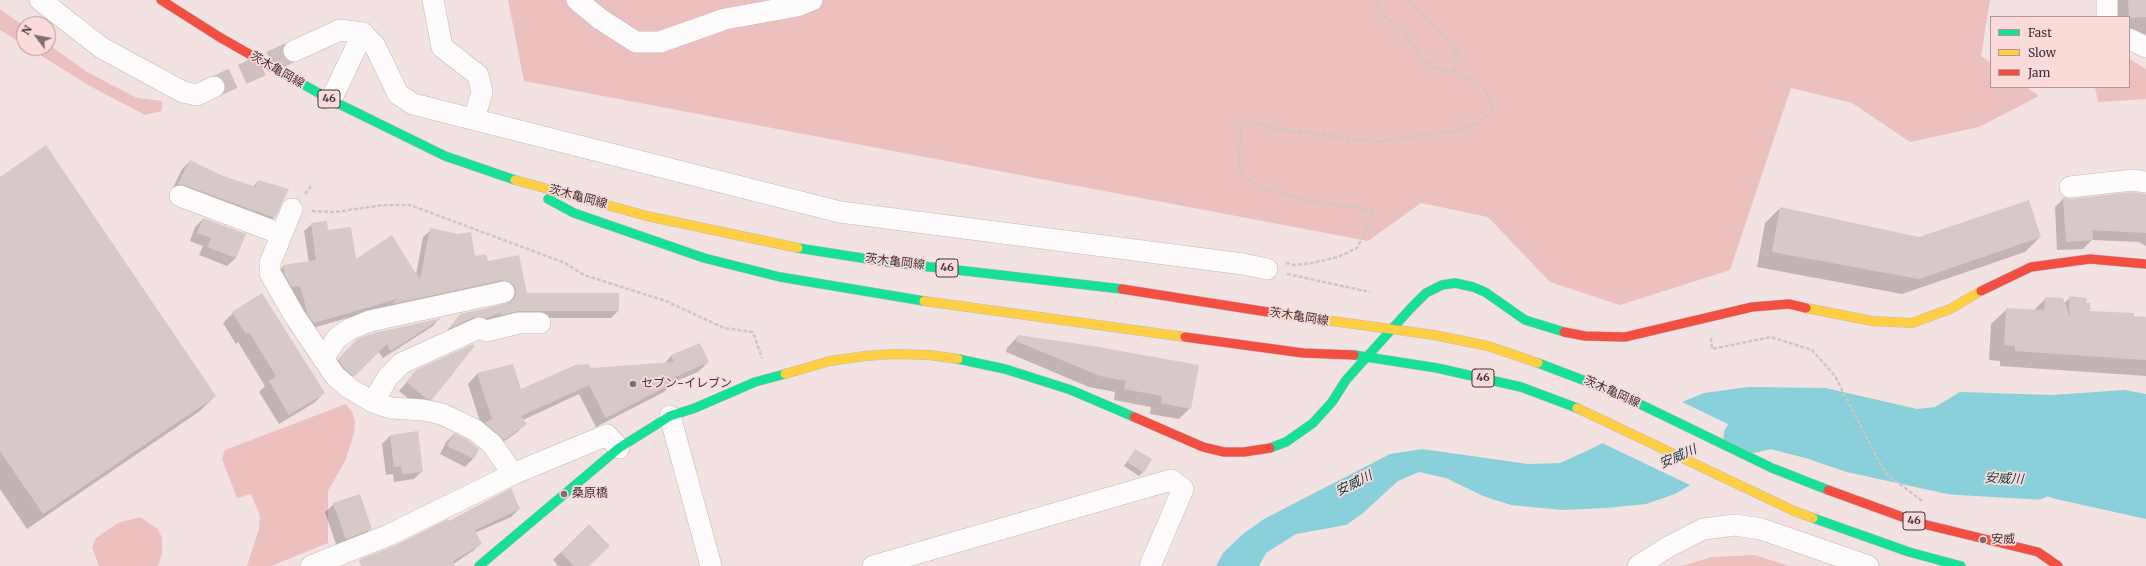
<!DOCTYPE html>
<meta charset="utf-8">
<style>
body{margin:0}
#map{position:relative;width:2146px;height:566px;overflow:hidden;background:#f3e2e2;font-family:Merriweather,serif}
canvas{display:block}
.legend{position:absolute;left:1990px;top:16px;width:140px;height:72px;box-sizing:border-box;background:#fbdbda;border:1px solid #b09796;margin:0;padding:5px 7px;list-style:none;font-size:12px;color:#403231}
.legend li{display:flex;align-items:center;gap:8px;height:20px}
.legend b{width:20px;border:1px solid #b09796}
.north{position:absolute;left:16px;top:16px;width:40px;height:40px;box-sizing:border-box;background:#fbdbda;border:1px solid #b09796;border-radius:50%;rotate:302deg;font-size:11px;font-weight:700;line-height:16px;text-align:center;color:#403231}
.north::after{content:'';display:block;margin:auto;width:14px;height:18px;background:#7f706f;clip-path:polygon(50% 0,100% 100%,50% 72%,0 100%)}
</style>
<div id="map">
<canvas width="2146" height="566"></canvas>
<ul class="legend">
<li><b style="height:5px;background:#16e098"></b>Fast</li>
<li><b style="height:5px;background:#ffcf43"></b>Slow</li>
<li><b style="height:5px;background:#f24e42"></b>Jam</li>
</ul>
<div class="north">N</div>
</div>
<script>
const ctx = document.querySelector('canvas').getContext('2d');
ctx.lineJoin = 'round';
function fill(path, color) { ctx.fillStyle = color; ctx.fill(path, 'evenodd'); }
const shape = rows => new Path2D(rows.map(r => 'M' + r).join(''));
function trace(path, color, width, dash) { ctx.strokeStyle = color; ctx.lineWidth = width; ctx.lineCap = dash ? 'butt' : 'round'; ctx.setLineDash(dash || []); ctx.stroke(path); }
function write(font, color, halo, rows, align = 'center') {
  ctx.font = font + ' Merriweather,"Noto Sans JP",serif'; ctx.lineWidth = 3.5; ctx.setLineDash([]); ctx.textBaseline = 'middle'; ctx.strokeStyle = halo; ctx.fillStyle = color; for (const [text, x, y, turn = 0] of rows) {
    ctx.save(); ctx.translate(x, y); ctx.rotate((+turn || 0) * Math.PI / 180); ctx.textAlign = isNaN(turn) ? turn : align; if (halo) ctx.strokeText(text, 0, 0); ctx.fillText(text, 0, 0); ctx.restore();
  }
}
fill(shape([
 [508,0,1990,0,1981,56,1991,63,1991,87,2026,87,2039,96,1979,127,1910,142,1852,103,1791,88,1730,270,1620,305,1550,282,1488,217,1421,203,1368,241,524,81],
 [0,9,24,26,24,45,0,30],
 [48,44,87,72,137,98,162,101,162,111,145,115,88,85,29,48,48,48],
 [2129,59,2146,69,2146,99,2098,102,2095,87,2129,87],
 [346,404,352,412,355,421,354,433,346,459,328,491,328,543,271,566,247,566,259,529,260,516,251,494,237,498,222,459,225,450],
 [140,517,158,529,162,538,162,554,158,566,99,566,92,547,96,538,118,523],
 [1755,555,1789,566,1682,566,1712,557]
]), '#ecc0bf');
fill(shape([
 [1748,387,1826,388,1917,409,1935,407,1960,392,2051,395,2125,390,2146,394,2146,519,2056,499,2000,482,1891,456,1825,438,1792,434,1759,440,1716,470,1675,494,1646,504,1606,508,1562,510,1511,505,1483,496,1446,478,1419,472,1398,481,1362,514,1346,525,1296,534,1266,553,1259,566,1216,566,1223,553,1243,534,1264,519,1390,454,1422,449,1528,464,1560,463,1593,448,1682,402,1704,393]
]), '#89d0da');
fill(shape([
 [1680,401,1763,441,1759,442,1692,486,1600,442]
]), '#f3e2e2');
fill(shape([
 [2114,0,2146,0,2146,34,2129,35,2129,17,2115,17],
 [190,161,220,175,253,187,258,181,274,218,266,226,171,192,182,169],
 [0,178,215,396,200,411,27,529,0,489],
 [2146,195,2146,246,2139,242,2092,240,2083,249,2057,250,2055,207,2064,198,2071,200],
 [1780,208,1919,238,2040,237,2025,252,1902,294,1757,267,1765,223],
 [203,219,236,258,227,266,199,255,203,246,190,241,195,227],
 [312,224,327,231,355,261,416,275,423,237,431,230,474,257,487,263,526,294,618,311,611,318,511,318,444,334,461,315,508,303,506,292,387,310,392,305,306,330,276,273,284,266,309,263,304,231],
 [2046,298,2064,303,2070,298,2085,304,2089,312,2146,318,2146,376,2000,366,2000,361,1989,360,1991,324,2007,309,2033,311],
 [233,313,324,393,314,403,279,424,259,392,265,386,238,342,236,344,223,323],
 [439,319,433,326,383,358,378,351,345,384,330,368,358,340],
 [1018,336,1093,347,1190,408,1179,419,1150,414,1151,407,1114,400,1115,392,1089,387,1006,352,1007,348],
 [699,345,708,362,698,372,674,382,664,392,596,427,579,394,523,420,526,424,516,433,493,449,482,428,468,384,477,374,520,391,591,369,664,364,671,356],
 [417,371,431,399,423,407,419,407,399,391],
 [454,434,478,449,473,459,465,467,440,454,446,442],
 [390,436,422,471,414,479,394,482,393,474,386,475,382,444],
 [1135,450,1143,472,1139,476,1124,466],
 [334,504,371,528,363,537,337,547,325,512],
 [519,509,511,517,475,533,481,543,473,551,450,566,362,566],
 [561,552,588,566,558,566,553,560]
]), '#0003');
trace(shape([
 [1742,437,1771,430,1810,440,1851,454,1951,476,2037,481]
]), '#89d0da', 37);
fill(shape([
 [2128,0,2146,0,2146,17,2129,18],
 [46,145,216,396,43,514,0,451,0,177],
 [190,160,220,175,256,187,258,180,289,189,275,218,184,185,178,184],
 [2132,192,2146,194,2146,233,2092,230,2093,240,2066,242,2063,197,2071,199],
 [2029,200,2041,237,1919,279,1772,252,1780,207,1919,237],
 [203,218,246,234,236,258,207,247,211,238,197,233],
 [327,221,328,230,351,227,356,259,392,235,420,280,430,228,458,234,471,232,475,256,486,254,488,261,519,255,527,293,619,293,619,311,519,311,501,315,500,313,486,318,474,317,448,329,460,314,507,304,512,301,516,295,516,289,513,284,502,280,392,304,397,299,314,323,308,315,300,286,292,287,285,275,283,265,316,260,311,223],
 [262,293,325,393,289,415,269,381,276,376,249,332,246,334,232,312],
 [2069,296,2087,298,2086,303,2090,303,2090,311,2134,313,2134,316,2146,317,2146,360,2015,351,2015,346,2004,345,2006,308,2044,310,2045,297,2063,298,2070,317],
 [442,318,391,351,387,344,354,377,344,368,338,359,357,339,374,333],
 [1018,335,1093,346,1199,365,1191,409,1161,403,1162,396,1124,389,1126,381,1100,376,1016,341],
 [700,343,709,362,673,378,675,382,606,418,589,385,521,416,527,424,504,440,485,423,492,419,477,373,513,364,521,389,575,365,589,364,591,368,674,362,671,355],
 [473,344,474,347,432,400,427,399,406,382,416,370],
 [418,431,423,472,402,474,401,466,394,467,390,435],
 [454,433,468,440,479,449,474,459,447,446],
 [1135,449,1152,459,1144,473,1127,462],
 [511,488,520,509,475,530,482,544,453,561,455,566,361,566,359,560,394,546,448,519,449,521],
 [360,494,372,529,346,539,333,503],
 [589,524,610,546,589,566,574,566,561,552]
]), '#d8c9c9');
trace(shape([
 [214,87,294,51]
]), '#cfbfbf', 21, [21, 10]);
const street = shape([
 [40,0,102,48,183,92,197,95,214,87],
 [433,0,442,47,478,75,482,92,474,119],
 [577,0,600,19,636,42,660,42,725,19,797,6,812,0],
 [2107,0,2107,17],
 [2129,39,2146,47],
 [294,51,340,30,363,33,375,46,398,94,413,104,840,212,1243,264,1267,269],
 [331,100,363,33],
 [2070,187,2132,180,2146,182],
 [180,196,281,234],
 [292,209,270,263,270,273,294,315,335,376,349,388,373,402,391,408,423,410,442,414,475,430,492,444,513,474],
 [323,359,337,338,350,329,370,321,504,292],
 [373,402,388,377,402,363,479,328,487,331,519,323,540,323],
 [670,416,711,566],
 [311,566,389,535,513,474,607,435,619,448],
 [873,566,1171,480,1183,489,1150,566],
 [1638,566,1668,547,1703,529,1735,525,1761,529,1868,566]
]);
const fast = shape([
 [281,72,331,100,445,156,515,180],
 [548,199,574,213,704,258,780,277,924,301],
 [798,248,887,262,1122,289],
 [1354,355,1437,368,1521,387,1577,408],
 [958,359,1005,369,1071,390,1134,417],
 [1538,363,1617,393,1772,468,1828,490],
 [1270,448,1286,442,1313,423,1332,402,1346,380,1410,309,1426,293,1442,285,1455,283,1473,287,1485,292,1525,320,1564,332],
 [1813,518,1909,552,1961,566],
 [479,566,619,448,670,416,695,408,755,382,785,374]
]);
const slow = shape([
 [515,180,647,216,798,248],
 [924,301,1185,337],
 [1806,308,1872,321,1912,323,1950,309,1981,291],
 [1274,313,1434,335,1488,346,1538,363],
 [785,374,830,361,865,356,895,354,929,355,958,359],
 [1577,408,1794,511,1813,518]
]);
const jam = shape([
 [161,0,221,38,281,72],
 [1122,289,1274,313],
 [1981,291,2031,267,2090,259,2146,264],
 [1564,332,1585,336,1625,337,1752,307,1789,304,1806,308],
 [1185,337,1303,353,1354,355],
 [1134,417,1203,447,1224,452,1244,452,1270,448],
 [1828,490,1919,523,2038,552,2058,566]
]);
trace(street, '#c5b7b7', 22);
trace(fast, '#c5b7b7', 10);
trace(slow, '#c5b7b7', 10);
trace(jam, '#c5b7b7', 10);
trace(shape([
 [1375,0,1383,15,1404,31,1421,58,1435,68,1455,72],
 [305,194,312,185],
 [312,211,335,212,383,205,410,205,565,263,584,275,666,301,724,328,753,332,762,358],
 [1286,263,1294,265,1312,263,1338,257,1357,248,1373,216,1371,210,1314,202,1260,188,1245,177,1239,166,1241,126,1255,122,1269,128,1378,142,1459,130,1478,124,1493,110,1484,88,1455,72,1457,52,1430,21,1408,0],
 [1287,274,1370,292],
 [1711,338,1712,349,1771,337,1812,350,1835,376,1883,469,1889,476,1921,500,1920,501]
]), '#cdc6c6', 2.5, [4, 2]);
trace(street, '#fdfbfb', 21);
trace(fast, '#16e098', 9);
trace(slow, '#ffcf43', 9);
trace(jam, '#f24e42', 9);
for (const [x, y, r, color] of [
 [633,384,4,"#7f706f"],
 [564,494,4,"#7f706f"],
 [1983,540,4,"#7f706f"]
]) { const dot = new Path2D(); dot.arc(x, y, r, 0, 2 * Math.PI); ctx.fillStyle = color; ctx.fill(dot); trace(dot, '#fbdbda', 1.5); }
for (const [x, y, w] of [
 [329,99,22],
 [947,268,22],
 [1483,378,22],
 [1914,521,22]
]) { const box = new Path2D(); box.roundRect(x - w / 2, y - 9, w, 18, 3); ctx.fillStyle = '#fbdbda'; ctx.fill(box); trace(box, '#403231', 1); }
write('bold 11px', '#403231', null, [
 ["46",329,99],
 ["46",947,268],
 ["46",1483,378],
 ["46",1914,521]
]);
write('12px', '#403231', '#fbdbda', [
 ["茨木亀岡線",277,70,30],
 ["茨木亀岡線",578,197,15],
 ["茨木亀岡線",895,262,7],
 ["茨木亀岡線",1299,317,9],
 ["茨木亀岡線",1612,392,24]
]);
write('12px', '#403231', '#fbdbda', [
 ["セブン-イレブン",641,384],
 ["桑原橋",572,494],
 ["安威",1991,540]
], 'left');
write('italic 13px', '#0b3f45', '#fbdbda', [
 ["安威川",1678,457,-24],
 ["安威川",2004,479,3],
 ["安威川",1354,484,-27]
]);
</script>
